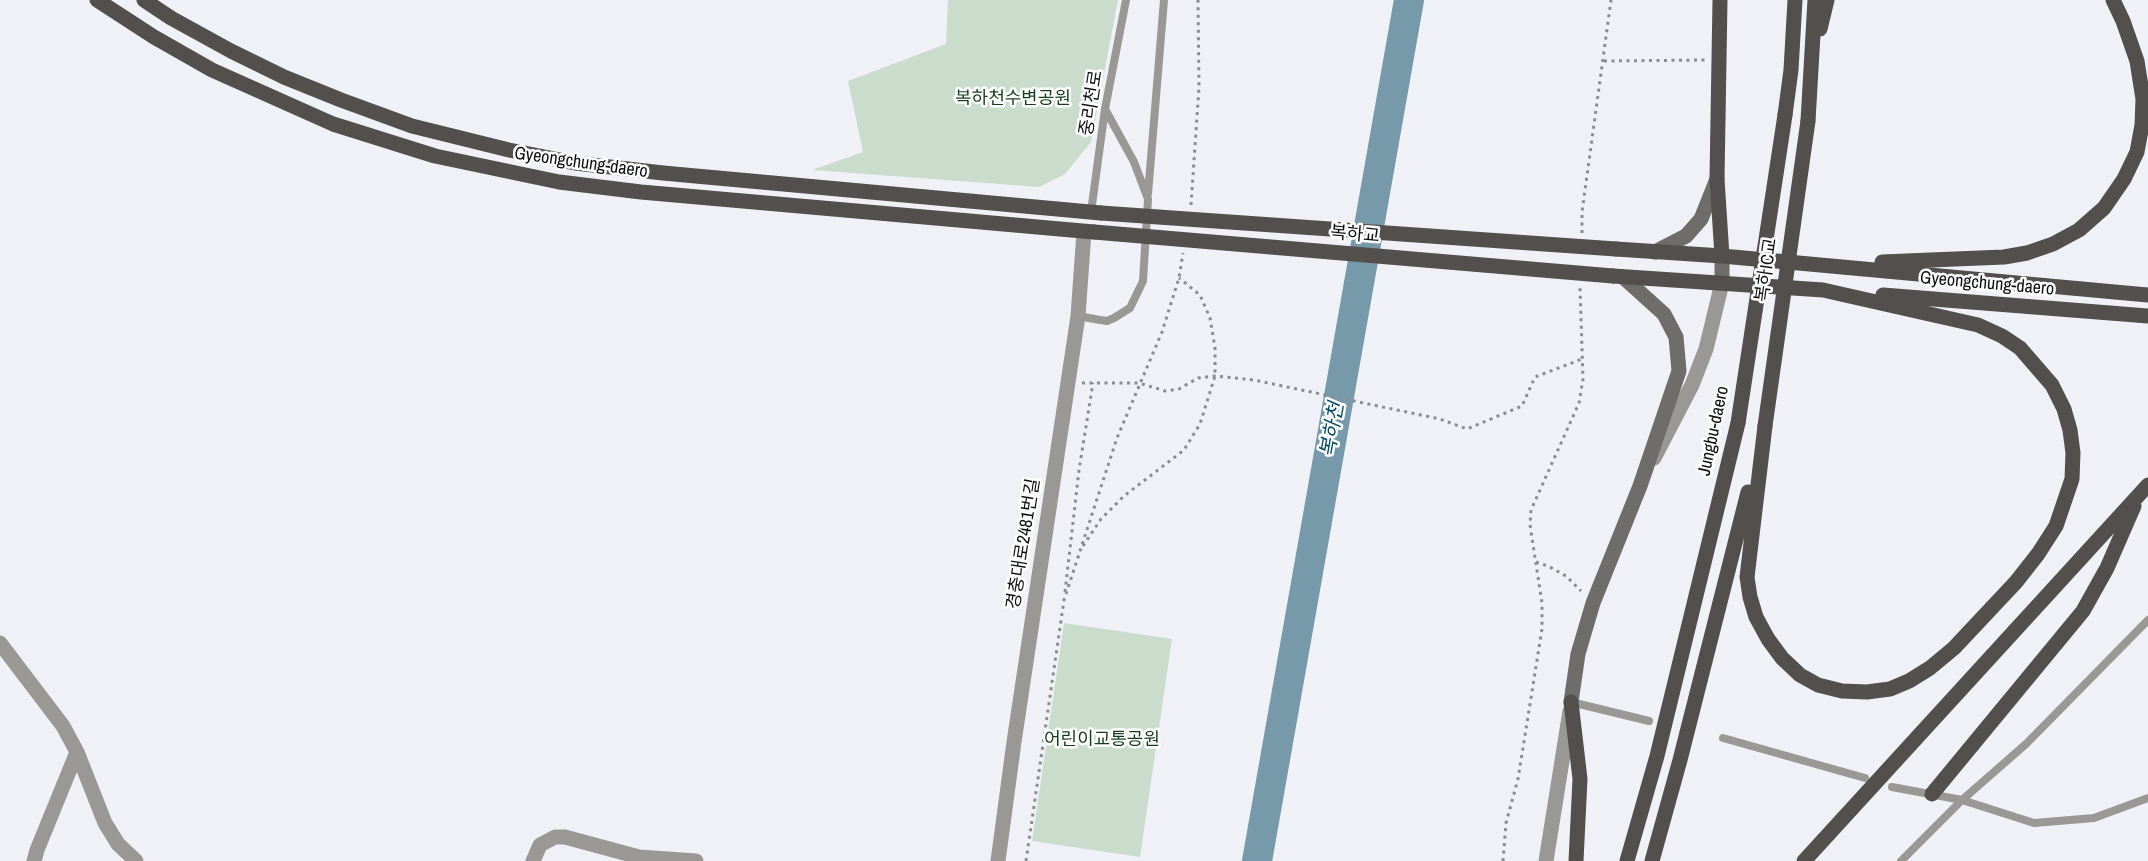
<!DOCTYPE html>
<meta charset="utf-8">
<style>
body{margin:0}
canvas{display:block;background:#eff1f7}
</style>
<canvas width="2148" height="861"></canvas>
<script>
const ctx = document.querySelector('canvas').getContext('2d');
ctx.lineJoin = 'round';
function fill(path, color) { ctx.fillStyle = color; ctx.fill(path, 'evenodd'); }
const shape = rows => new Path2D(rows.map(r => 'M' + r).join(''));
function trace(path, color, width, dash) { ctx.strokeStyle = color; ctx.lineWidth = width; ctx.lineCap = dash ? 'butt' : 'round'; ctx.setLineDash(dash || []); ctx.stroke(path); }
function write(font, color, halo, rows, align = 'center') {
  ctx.font = font + ' "Archivo Narrow","Noto Sans KR",sans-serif'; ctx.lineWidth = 5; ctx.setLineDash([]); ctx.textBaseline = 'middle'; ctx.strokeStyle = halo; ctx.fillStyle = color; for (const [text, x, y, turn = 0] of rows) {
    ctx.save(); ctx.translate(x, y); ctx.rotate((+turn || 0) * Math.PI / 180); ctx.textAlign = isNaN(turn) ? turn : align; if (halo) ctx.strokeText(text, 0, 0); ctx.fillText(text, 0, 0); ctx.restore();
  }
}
fill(shape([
 [948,0,1118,0,1091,142,1065,174,1039,187,812,170,863,152,848,81,946,44],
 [1064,623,1172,639,1140,857,1032,841]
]), '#cadccc');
trace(shape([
 [1257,861,1409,0]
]), '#779aab', 30);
trace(shape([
 [1604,61,1705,60],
 [1191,205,1199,87,1198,0],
 [1582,233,1582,212,1611,0],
 [1082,383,1139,383,1165,391,1179,389,1198,378,1215,376,1254,380,1440,419,1467,429,1522,406,1535,377,1582,359],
 [1083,546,1101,519,1124,496,1184,450,1200,424,1215,376,1215,348,1210,318,1200,295,1179,278],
 [1536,562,1548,566,1566,576,1581,591],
 [1065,592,1079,470,1093,383],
 [1026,861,1064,600,1117,438,1162,332,1179,278,1183,253],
 [1503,861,1506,823,1518,779,1542,629,1542,603,1530,525,1531,510,1579,403,1583,379,1580,287]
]), '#8a8c90', 3, [3, 4.5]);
trace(shape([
 [1148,194,1164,0],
 [1091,212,1105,109,1126,0],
 [1078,316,1100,320,1107,321,1114,318,1130,308,1143,281,1148,199,1134,162,1105,109],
 [1571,702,1649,721],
 [1723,738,1865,778],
 [1892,787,1962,800,2034,823,2094,818,2148,798],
 [1901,861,1962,800,2026,744,2148,620]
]), '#999895', 8);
trace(shape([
 [0,643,63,726,77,752,105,823,118,844,136,861],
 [34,861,37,850,77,752],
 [533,861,540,845,555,837,565,837,639,857,696,861],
 [998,861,1014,742,1078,316,1084,232]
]), '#999895', 15);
trace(shape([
 [1654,458,1692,385,1706,349,1722,283],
 [1546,861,1570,711]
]), '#999895', 15);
trace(shape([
 [1655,252,1686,236,1701,219,1717,179],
 [1722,256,1722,283],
 [1571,702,1578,654,1593,603,1640,486,1679,371,1676,337,1664,314,1623,277]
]), '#6f6d6a', 15);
trace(shape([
 [97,0,154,37,212,70,333,124,435,156,559,182,641,192,1094,232],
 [144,0,171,18,231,51,284,77,341,100,412,126,509,150,575,163,663,173,1101,213],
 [1720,0,1717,179,1722,256],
 [1820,29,1827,0],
 [1785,115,1791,70,1795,0],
 [1808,121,1815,0],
 [1616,249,1722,256,2148,295],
 [1882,262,2004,257,2027,253,2053,244,2079,230,2104,208,2124,179,2137,152,2142,125,2143,99,2137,61,2123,21,2113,0],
 [1613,276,1823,290,1978,325,2002,336,2020,348,2052,385,2064,409,2070,430,2073,453,2072,479,2056,526,2038,554,2016,582,1954,648,1930,668,1909,681,1890,689,1867,692,1842,691,1818,685,1800,675,1782,658,1768,639,1756,617,1750,597,1747,577,1765,426],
 [1883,295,2148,316],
 [1571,702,1580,779,1576,861],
 [1932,794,2083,611,2107,568,2134,506],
 [1627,861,1657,756,1738,423],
 [1652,861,1680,760,1748,492],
 [1804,861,2148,485]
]), '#524f4c', 15);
trace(shape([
 [1101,213,1616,249],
 [1094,232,1613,276],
 [1738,423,1785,115],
 [1765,426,1808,121]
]), '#524f4c', 15);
write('18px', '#143f1c', '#fff', [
 ["복하천수변공원",1013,99],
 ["어린이교통공원",1102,740]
]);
write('18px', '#0e0f11', '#fff', [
 ["중리천로",1092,103,-81],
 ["Gyeongchung-daero",581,163,8],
 ["복하교",1355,235,5],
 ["복하IC교",1767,270,-82],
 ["Gyeongchung-daero",1987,284,5],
 ["Jungbu-daero",1714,431,-78],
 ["경충대로2481번길",1024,544,-81]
]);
write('italic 20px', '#004b64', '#fff', [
 ["복하천",1333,430,-80]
]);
</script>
